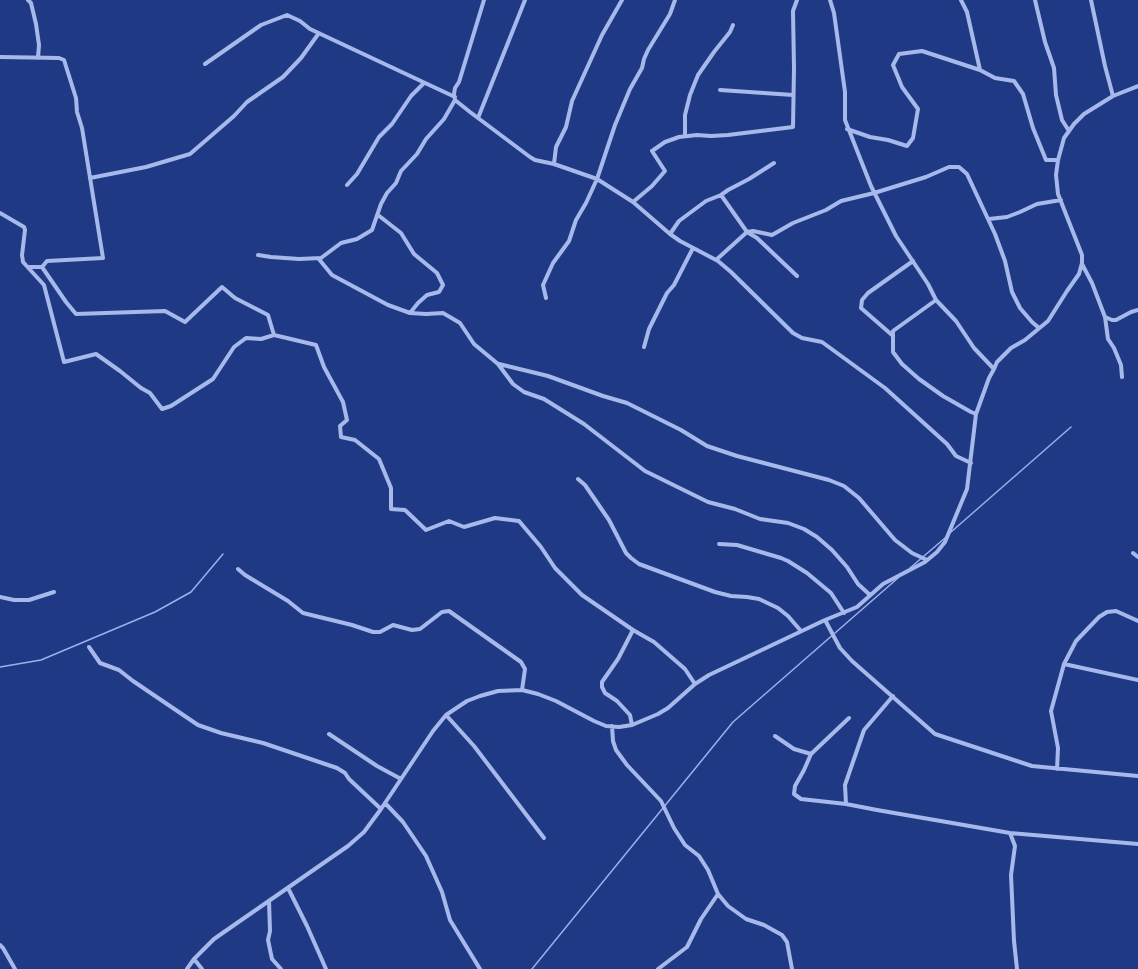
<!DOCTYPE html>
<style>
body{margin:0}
canvas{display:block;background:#1f3985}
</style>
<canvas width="1138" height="969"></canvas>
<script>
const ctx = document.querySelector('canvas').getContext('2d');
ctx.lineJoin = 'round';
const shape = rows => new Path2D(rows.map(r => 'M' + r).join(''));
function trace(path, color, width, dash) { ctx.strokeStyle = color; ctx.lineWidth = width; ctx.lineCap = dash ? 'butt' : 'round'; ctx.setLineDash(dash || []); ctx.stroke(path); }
trace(shape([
 [951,532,1071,427],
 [910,568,945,538],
 [0,667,41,660,155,612,191,592,223,554],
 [532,969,733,722,898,578]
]), '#9bb1eb', 1.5);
trace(shape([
 [28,0,31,3,36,24,39,45,38,58],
 [484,0,459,82,455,88,454,94,455,100,470,112,530,157,535,160,554,164,597,179,633,202,670,234,680,241,718,261,731,272,793,333,802,338,822,342,885,388,947,444,956,456,971,463],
 [830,0,834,13,845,92,845,120,871,186,896,236,928,284,936,300,956,321,974,348,994,369],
 [961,0,967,12,980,70,995,78,1014,81,1023,94,1033,128,1046,160,1058,160],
 [1035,0,1045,42,1054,68,1056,95,1062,120,1069,131],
 [1091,0,1105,66,1113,96],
 [0,57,59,58,64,60,76,98,77,112,82,128,103,258,47,261,42,267],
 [205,64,261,25,287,15,300,21,310,29,455,97],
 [720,90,793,95],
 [478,118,525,0],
 [847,129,870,137,888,140,907,146,913,138,918,109,902,87,893,65,899,54,922,51,980,70],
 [685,136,685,115,690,95,698,75,714,52,730,32,733,25],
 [554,164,556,147,566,127,572,101,602,35,622,0],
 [90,178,146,167,190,154,234,116,247,102,283,77,301,58,319,33],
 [347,185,357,174,379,137,392,124,411,96,424,83],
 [721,195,747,232,757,238,797,276],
 [633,202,652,186,665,171,652,151,665,142,679,137,697,135,711,136,728,135,793,127,794,68,793,11,797,0],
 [0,213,24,227,25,230,22,255,23,262,44,285,64,362,96,354,120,371,141,388,150,393,162,409,171,406,213,379,234,347,246,338,261,339,274,335],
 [378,215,401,233,414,254,437,273,443,285,439,292,427,295,418,303,410,313],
 [989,219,1007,217,1020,212,1037,204,1061,200],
 [670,234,679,221,706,201,721,195,728,190,749,179,774,163],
 [258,255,271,257,299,259,321,258,341,243,357,239,372,230,381,204,387,193,396,183,401,171,417,154,426,139,444,119,455,100],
 [318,258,332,275,388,305,410,313,426,314,443,313,460,323,474,344,498,364,513,384,524,392,544,399,584,424,645,471,708,502,735,509,760,519,788,523,804,529,817,537,832,550,847,567,858,584,870,595],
 [716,260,747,232,753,231,772,235,793,223,826,210,841,201,874,193,926,177,949,167,959,167,967,174,995,234,1005,261,1012,292,1020,308,1032,322,1039,328],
 [1082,264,1092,283,1105,317,1108,339,1114,348,1121,365,1122,377],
 [29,267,42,267,66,302,76,314,165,311,185,322,222,287,235,298,268,315,274,335,316,345,324,367,343,402,347,420,340,426,341,437,355,440,379,459,391,488,391,509,405,510,426,530,449,521,464,527,495,518,519,521,541,547,555,568,582,595,633,630,654,642,685,669,695,684],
 [546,298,543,285,553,263,569,241,576,220,586,203,597,179,615,125,630,89,642,68,644,59,648,50,670,14,675,0],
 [936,300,893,331,893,352,902,364,919,379,943,396,971,412,976,414],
 [1105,317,1112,320,1116,320,1131,312,1138,310],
 [892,335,861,308,862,300,868,293,913,261],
 [644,347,649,329,667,293,674,285,693,248],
 [499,364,548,376,603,396,627,403,681,430,707,446,737,456,829,480,844,486,859,498,895,540,912,553,927,560],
 [578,479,585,485,609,520,626,553,631,558,639,564,715,592,731,596,747,597,759,599,778,608,788,616,801,631],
 [719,544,737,545,781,558,788,561,807,573,831,593,844,613],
 [1133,553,1138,557],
 [238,569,245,575,288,601,303,613,352,625,373,632,380,632,393,625,412,630,420,629,442,612,449,611,521,662,525,669,522,690],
 [0,597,14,600,29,600,54,592],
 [825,620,840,648,852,661,935,734,1032,766,1138,776],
 [89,647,100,663,119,670,133,681,198,725,221,733,263,743,337,768,345,773,349,779,381,809],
 [1064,664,1138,680],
 [446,715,474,746,544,838],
 [632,725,630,715,617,701,605,693,602,687,602,682,618,659,633,630],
 [612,726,613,741,616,750,627,765,661,801,674,828,685,845,699,856,708,870,718,894,728,906,746,919,764,925,782,935,787,942,792,969],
 [329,734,377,766,401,779],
 [775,736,794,749,811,754,849,718],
 [811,754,804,770,795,786,794,794,801,799,846,804,877,810,1010,833,1138,844],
 [1057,769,1058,748,1051,711,1064,664,1076,641,1099,617,1107,612,1116,611,1138,621],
 [385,803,403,822,426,856,442,892,450,920,480,969],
 [846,804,845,785,864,730,893,696],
 [1010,833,1015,846,1011,875,1014,941,1017,969],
 [288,888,307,926,326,969],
 [269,901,270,931,268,940,272,959,281,969],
 [0,945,3,948,15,969],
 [194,959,202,969],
 [187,969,194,959,214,939,348,846,364,832,381,809,433,731,446,715,467,701,480,696,498,691,522,690,538,694,556,701,594,721,606,726,619,727,632,725,658,714,668,708,695,684,709,675,825,620,857,607,883,584,925,562,937,552,945,542,967,489,976,414,989,378,994,369,997,362,1011,348,1025,340,1048,321,1067,291,1079,274,1082,263,1082,255,1058,194,1056,175,1058,160,1064,138,1074,124,1084,114,1113,96,1138,86],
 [658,969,687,947,701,919,718,894]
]), '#a7b9ea', 4);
</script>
